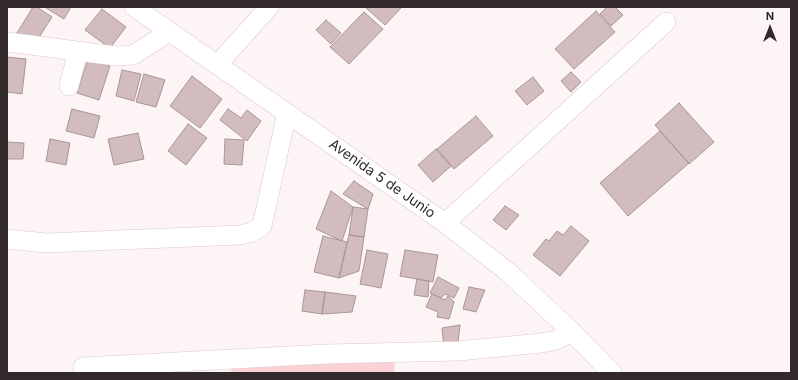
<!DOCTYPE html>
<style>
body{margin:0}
#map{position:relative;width:798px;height:380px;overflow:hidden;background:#fdf4f5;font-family:Inter,sans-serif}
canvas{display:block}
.frame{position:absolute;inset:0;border:8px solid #32292a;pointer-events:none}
.north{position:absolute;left:750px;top:8px;width:40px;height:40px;-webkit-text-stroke:3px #fff;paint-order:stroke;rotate:0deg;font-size:11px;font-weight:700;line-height:16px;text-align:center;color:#32292a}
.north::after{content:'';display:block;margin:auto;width:14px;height:18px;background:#32292a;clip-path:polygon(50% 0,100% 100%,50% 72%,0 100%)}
</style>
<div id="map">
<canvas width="798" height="380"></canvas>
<div class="frame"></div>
<div class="north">N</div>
</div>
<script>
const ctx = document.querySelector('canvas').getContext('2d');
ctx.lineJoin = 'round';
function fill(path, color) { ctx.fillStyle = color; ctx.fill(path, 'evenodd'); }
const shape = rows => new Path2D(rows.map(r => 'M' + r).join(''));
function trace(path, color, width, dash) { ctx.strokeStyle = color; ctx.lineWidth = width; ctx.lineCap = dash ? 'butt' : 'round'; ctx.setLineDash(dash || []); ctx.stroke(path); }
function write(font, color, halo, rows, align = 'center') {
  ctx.font = font + ' Inter,sans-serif'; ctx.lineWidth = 4; ctx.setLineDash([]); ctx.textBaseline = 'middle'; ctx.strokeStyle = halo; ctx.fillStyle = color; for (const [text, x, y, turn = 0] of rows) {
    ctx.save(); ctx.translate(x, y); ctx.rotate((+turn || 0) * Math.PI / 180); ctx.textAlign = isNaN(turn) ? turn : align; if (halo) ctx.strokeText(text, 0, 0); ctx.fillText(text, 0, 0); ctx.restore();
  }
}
fill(shape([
 [395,344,394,373,229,373,245,351]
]), '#fad2d5');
const building = shape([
 [33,7,37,7,52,17,34,45,17,33,33,7],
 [47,7,71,7,64,19,46,8,47,7],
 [365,7,402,7,385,25,365,7],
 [607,7,615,7,623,15,611,26,600,14,607,7],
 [102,9,126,27,110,48,85,30,102,9],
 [596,11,615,32,574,69,555,49,596,11],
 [364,12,383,29,349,64,330,47,364,12],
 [326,20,341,33,331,44,316,30,326,20],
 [7,57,26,59,22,94,7,92,7,57],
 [88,59,110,66,99,100,77,93,88,59],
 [122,70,141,74,134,101,116,96,122,70],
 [571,72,581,82,571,92,561,81,571,72],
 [144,74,165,80,156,107,136,102,144,74],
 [192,76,222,99,200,128,170,106,192,76],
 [533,77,544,91,527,105,515,91,533,77],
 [679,103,714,142,689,164,655,125,679,103],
 [72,109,100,116,94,138,66,131,72,109],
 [228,109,241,118,247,110,261,121,247,141,220,120,228,109],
 [476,116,493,136,454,169,437,149,476,116],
 [188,124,207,138,186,165,168,151,188,124],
 [660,131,689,163,628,216,600,183,660,131],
 [138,133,144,159,114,165,108,139,138,133],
 [50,139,70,143,66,165,46,161,50,139],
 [225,139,244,140,242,165,224,164,225,139],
 [7,142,24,143,23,159,7,159,7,142],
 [436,149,451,166,433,182,418,165,436,149],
 [354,181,373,194,368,209,343,194,354,181],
 [331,191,353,207,342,241,316,229,331,191],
 [505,206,519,215,506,230,493,220,505,206],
 [353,207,368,209,364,237,349,235,353,207],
 [571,226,589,241,560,276,533,255,546,239,549,241,557,231,563,235,571,226],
 [349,235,364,237,359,271,339,278,349,235],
 [323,236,347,242,339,278,314,272,323,236],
 [367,250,388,254,381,288,360,284,367,250],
 [405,250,438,255,433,282,400,276,405,250],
 [438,277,459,288,454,298,445,294,441,298,430,293,438,277],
 [417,279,429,281,428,297,414,295,417,279],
 [469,287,485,290,476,312,463,309,469,287],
 [305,290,325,292,322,314,302,311,305,290],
 [325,292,356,296,352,312,322,314,325,292],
 [432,294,445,300,448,296,454,302,449,319,437,317,438,312,426,307,432,294],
 [460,325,458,343,444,348,442,328,460,325]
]);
fill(building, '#d2bcbe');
trace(building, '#a99596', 1);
const minor = shape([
 [134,7,445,223,508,272,572,332,612,373],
 [7,42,116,56,133,55,169,32],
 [217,65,269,7],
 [69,86,78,51],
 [445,223,666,22],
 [7,239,46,243,240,235,252,232,262,226,287,113],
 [83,367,327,354,458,351,542,343,556,340,572,332]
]);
trace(minor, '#dec8ca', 20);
trace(minor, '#fff', 19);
write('14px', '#32292a', '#fff', [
 ["Avenida 5 de Junio",382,179,35]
]);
</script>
